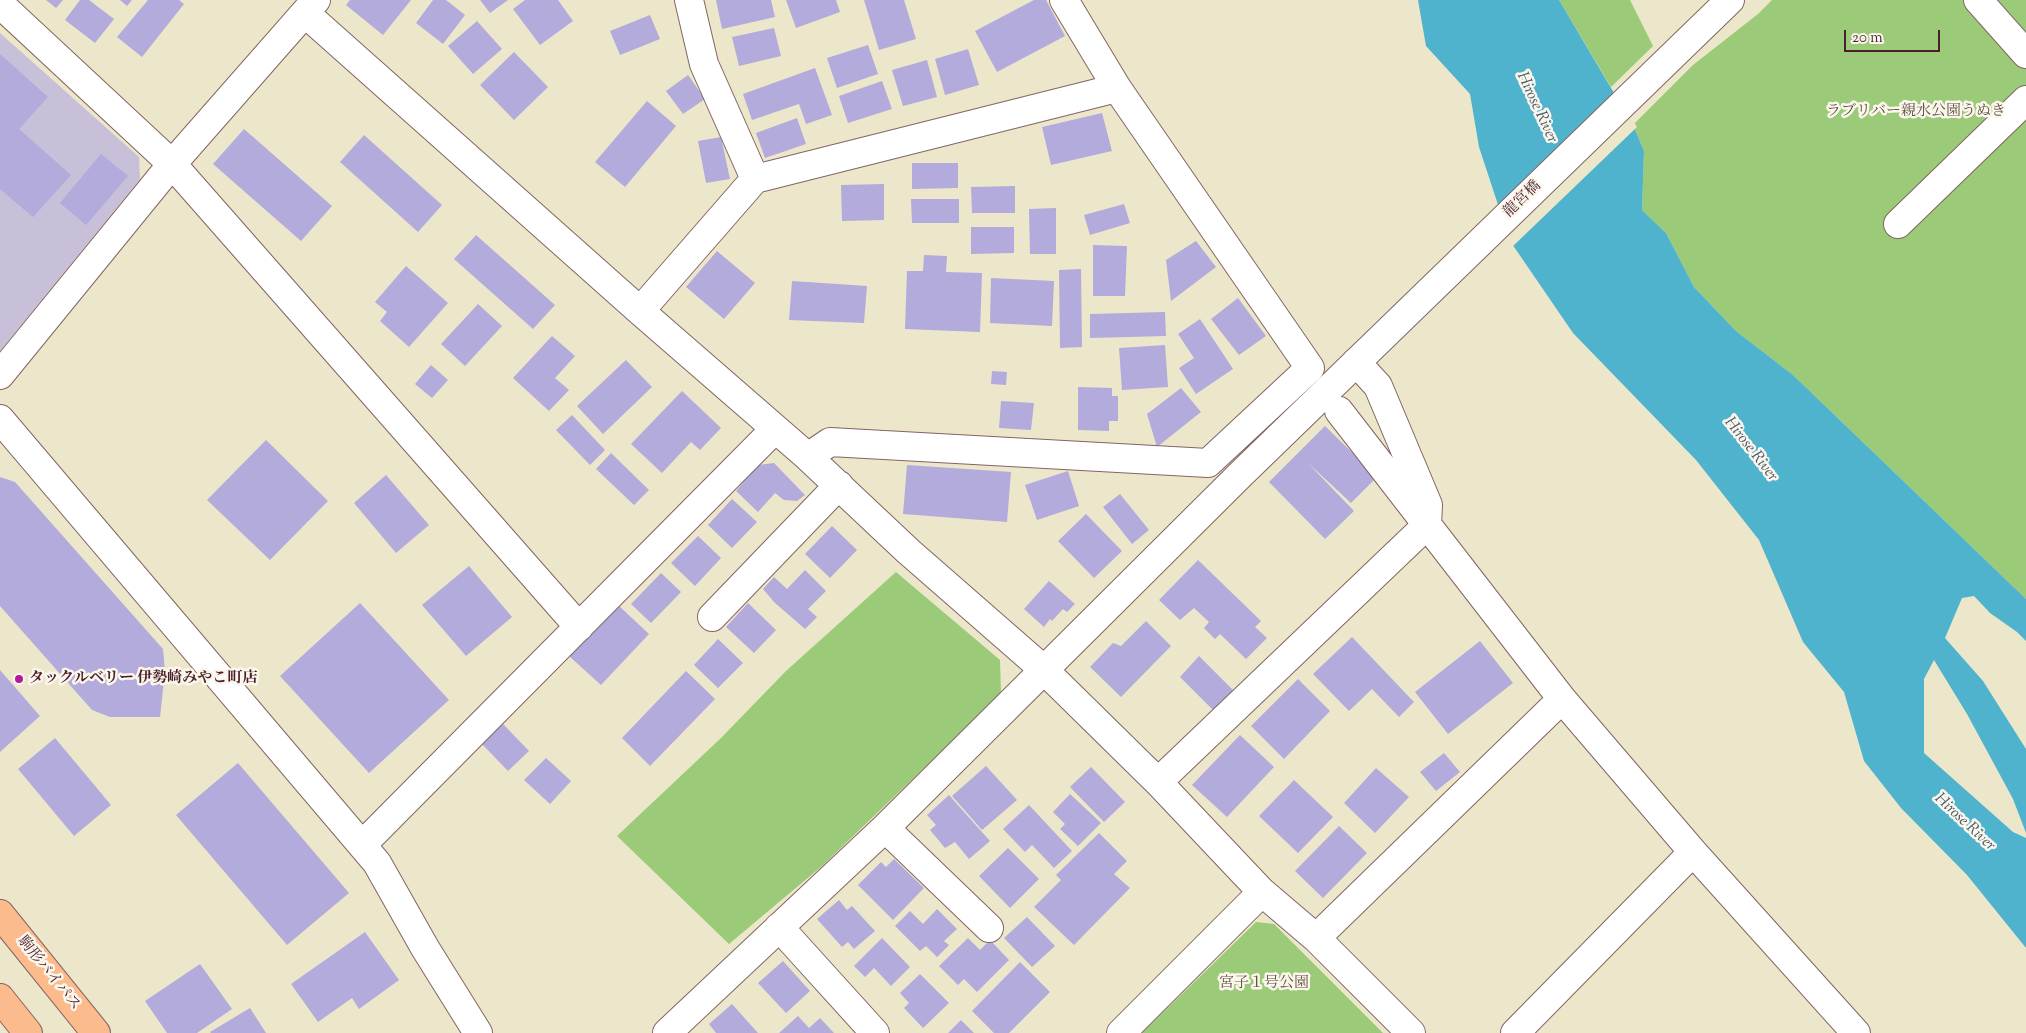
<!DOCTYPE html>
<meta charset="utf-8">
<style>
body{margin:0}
#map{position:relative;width:2026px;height:1033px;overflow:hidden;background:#ece7ca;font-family:"Sorts Mill Goudy",serif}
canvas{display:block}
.scale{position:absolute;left:1844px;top:30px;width:96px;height:22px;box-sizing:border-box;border:2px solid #4a1f2b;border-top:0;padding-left:6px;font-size:15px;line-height:18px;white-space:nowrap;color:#4a1f2b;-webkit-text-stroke:4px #fbf7ec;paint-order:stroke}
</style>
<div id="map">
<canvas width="2026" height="1033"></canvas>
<div class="scale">20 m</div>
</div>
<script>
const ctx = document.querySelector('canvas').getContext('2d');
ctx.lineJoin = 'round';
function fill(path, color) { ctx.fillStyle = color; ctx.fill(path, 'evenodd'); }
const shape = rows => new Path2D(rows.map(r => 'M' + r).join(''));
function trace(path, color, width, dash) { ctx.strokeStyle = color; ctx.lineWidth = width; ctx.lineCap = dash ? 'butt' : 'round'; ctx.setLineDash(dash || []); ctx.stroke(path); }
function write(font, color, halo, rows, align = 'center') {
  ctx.font = font + ' "Sorts Mill Goudy","Noto Serif JP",serif'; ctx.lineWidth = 5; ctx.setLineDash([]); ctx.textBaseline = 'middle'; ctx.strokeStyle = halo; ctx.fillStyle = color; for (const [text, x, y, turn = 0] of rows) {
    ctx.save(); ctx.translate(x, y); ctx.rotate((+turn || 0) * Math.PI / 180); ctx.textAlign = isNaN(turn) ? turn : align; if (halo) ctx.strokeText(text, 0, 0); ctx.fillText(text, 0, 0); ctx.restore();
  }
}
fill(shape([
 [0,33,139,157,140,179,0,351]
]), '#c8bfd8');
fill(shape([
 [1559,0,1630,0,1653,46,1611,87],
 [1772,0,2026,0,2026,599,1793,375,1736,331,1694,287,1666,233,1642,210,1644,151,1633,125,1693,65,1758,14],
 [896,572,1000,660,1001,694,822,866,729,944,617,836,721,738,786,671],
 [1256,922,1274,924,1383,1033,1142,1033]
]), '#9bca78');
fill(shape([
 [1418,0,1559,0,1633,125,1644,151,1642,210,1666,233,1694,287,1736,331,1793,375,2026,599,2026,641,2017,632,1990,613,1974,596,1962,598,1945,638,1983,681,2026,749,2026,833,2013,799,1967,714,1934,660,1924,679,1924,753,2013,832,2026,838,2026,948,1967,875,1901,808,1864,761,1844,692,1803,642,1759,540,1696,460,1573,333,1510,241,1479,147,1470,94,1426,46]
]), '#4fb3ce');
fill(shape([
 [1616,92,1637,127,1511,248,1508,242,1496,207]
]), '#ece7ca');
fill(shape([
 [46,0,63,0,56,8],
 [80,0,89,0,114,19,95,43,65,20],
 [120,0,132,0,127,6],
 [148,0,179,0,184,4,142,57,117,37],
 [350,0,411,0,383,35,346,5],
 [433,0,446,0,465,15,443,44,416,23],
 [480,0,508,0,490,13],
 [525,0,558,0,573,21,540,45,513,9],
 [716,0,771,0,775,17,722,29],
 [786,0,836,0,840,12,796,28],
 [864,0,904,0,916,39,879,50],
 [1034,0,1046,0,1065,36,997,72,975,31],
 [650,15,660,39,620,55,610,31],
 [477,21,502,49,473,74,448,46],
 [774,28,781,56,739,66,732,37],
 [868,45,878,74,837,88,827,58],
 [968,49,979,85,945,95,935,59],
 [514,52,548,87,514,120,480,85],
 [0,54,48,97,19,129,71,175,33,217,0,189],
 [927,60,937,97,903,106,892,70],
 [815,68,832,115,806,124,799,104,752,120,743,94],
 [688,75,705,99,683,114,666,91],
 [882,81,892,109,848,123,839,96],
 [647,101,676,126,625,187,595,162],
 [1102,113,1112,151,1051,165,1042,127],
 [797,118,806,144,765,158,756,133],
 [244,129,332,206,301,241,213,164],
 [364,135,442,205,418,232,340,162],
 [721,137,730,179,706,183,698,141],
 [101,154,128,176,86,225,60,203],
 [912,163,958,163,958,188,912,189],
 [884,184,884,220,842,221,841,185],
 [1015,186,1015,213,972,213,971,187],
 [911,199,959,199,959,223,912,223],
 [1124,204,1130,223,1090,235,1084,215],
 [1056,208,1056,254,1030,254,1029,209],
 [971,227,1014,227,1014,253,971,254],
 [476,235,555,305,533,329,454,259],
 [1196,241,1216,267,1171,301,1166,260],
 [1093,245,1127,246,1125,296,1093,296],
 [717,251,755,283,724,319,686,287],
 [924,255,947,256,946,272,982,273,980,332,905,329,907,271,923,271],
 [406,266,448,303,409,347,380,321,387,312,375,302],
 [1081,269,1082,347,1060,348,1059,270],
 [991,278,1054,281,1052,326,990,323],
 [792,281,867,286,864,323,789,320],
 [1238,298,1266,336,1239,355,1211,319],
 [478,304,502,326,465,366,441,344],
 [1165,312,1166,336,1090,338,1090,314],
 [1200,319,1233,369,1196,394,1179,368,1194,358,1178,334],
 [552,336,575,356,555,378,569,390,549,411,513,378],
 [1165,345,1168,387,1122,390,1119,348],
 [626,360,652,387,603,434,577,406],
 [431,365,448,380,432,398,415,384],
 [992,371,1007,372,1006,385,991,384],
 [1078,387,1112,388,1112,396,1118,396,1118,421,1109,421,1109,431,1078,430],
 [1181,388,1201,412,1157,447,1147,414],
 [682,391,721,428,700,450,691,442,662,473,631,444],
 [1001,401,1034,403,1031,430,999,428],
 [572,415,605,450,590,465,556,430],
 [1325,426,1377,477,1351,503,1307,462,1354,511,1325,539,1269,482],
 [266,440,328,501,270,560,207,500],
 [611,453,649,490,634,505,596,469],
 [774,463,805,495,797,501,784,500,775,493,758,512,736,491,758,465],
 [907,465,1011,472,1007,522,903,514],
 [1068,471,1079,506,1037,520,1025,485],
 [386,475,429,525,396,553,354,503],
 [0,477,15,482,163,649,165,671,160,717,110,717,92,710,0,606],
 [1120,494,1149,530,1132,544,1103,507],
 [732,499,757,522,732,548,708,525],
 [1086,514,1122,551,1094,578,1058,541],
 [832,526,857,550,830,578,805,554],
 [698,536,721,558,695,586,671,563],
 [1198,560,1261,621,1255,627,1267,638,1246,659,1220,634,1215,639,1204,628,1209,622,1194,608,1180,620,1159,600],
 [469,566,512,617,466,656,422,605],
 [805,570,826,591,808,609,817,617,805,629,774,602,763,589,774,577,787,589],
 [661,573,681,592,651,623,631,604],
 [1049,581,1075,604,1067,612,1063,609,1052,621,1050,619,1044,627,1024,609],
 [360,603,449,700,369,773,280,676],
 [748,603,776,630,754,653,726,627],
 [617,604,649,634,601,685,569,656],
 [1146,621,1171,646,1121,697,1090,667,1113,643,1121,646],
 [1352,637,1414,702,1399,717,1372,689,1349,711,1313,674],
 [718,639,743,663,718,688,694,665],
 [1480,641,1513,683,1448,734,1415,692],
 [1199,656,1234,691,1214,711,1180,677],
 [0,670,40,716,0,752],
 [686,671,715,699,650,766,622,738],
 [1298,679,1330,711,1284,759,1251,726],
 [503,724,529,751,508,771,482,744],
 [1240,735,1274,767,1227,817,1192,785],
 [55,738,111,805,74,836,18,769],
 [1444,753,1460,772,1436,791,1420,772],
 [546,758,571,781,550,804,524,780],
 [238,763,349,893,287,945,176,815],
 [986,766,1017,800,982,830,952,796],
 [1091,767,1125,802,1104,822,1070,787],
 [1376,768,1409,797,1375,833,1344,803],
 [1294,780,1333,817,1298,853,1259,816],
 [1070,794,1101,823,1078,846,1060,829,1065,824,1053,812],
 [949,795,990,841,969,859,955,842,945,848,930,830,936,825,927,815],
 [1029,805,1072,851,1054,868,1032,845,1025,852,1003,829],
 [1339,826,1367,853,1323,898,1295,871],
 [1099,833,1127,861,1114,874,1130,888,1074,945,1034,907,1061,880,1056,875],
 [1008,848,1039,879,1010,908,979,876],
 [894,859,924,888,893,920,858,885,881,862,886,867],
 [839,900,847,910,852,906,875,931,854,949,848,942,842,947,817,919],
 [937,909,957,929,944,941,949,945,937,957,926,946,920,951,895,926,910,911,923,924],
 [1027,917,1055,946,1032,967,1004,938],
 [365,932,399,980,359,1009,352,998,318,1022,291,984],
 [882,938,910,967,891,986,874,968,865,977,854,966],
 [968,938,980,950,990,940,1009,960,977,992,964,979,958,985,939,966],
 [783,961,810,991,786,1013,758,983],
 [1020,962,1050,992,1009,1033,994,1033,972,1011],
 [200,964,232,1009,197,1033,167,1033,145,1001],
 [920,974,949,1003,923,1028,904,1008,909,1003,900,993],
 [732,1004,758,1033,716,1033,709,1024],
 [250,1008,266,1033,211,1033,210,1032],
 [798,1016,809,1028,820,1018,834,1033,779,1033],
 [961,1020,974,1033,948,1033]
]), '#b2abdb');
const minor = shape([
 [689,0,704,64,755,179],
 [1978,0,2026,54],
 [0,4,172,164,579,627],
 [305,13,640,311,808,457,908,551,1043,669,1158,782,1262,892,1316,938,1411,1033],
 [1898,224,2026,100],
 [640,311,755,179,1117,88],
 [0,375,172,164,316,0],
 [1339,411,1562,699,1693,852,1856,1033],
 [0,419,377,863,425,948,478,1033],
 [808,457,830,442,1208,463,1310,368,1117,88,1064,0],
 [712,617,839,485],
 [1158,782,1427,525,1428,505,1378,386,1356,362],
 [885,828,989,928],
 [362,845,775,429],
 [779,927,875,1033],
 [1316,938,1562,699],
 [667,1033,885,828,1240,475,1730,0],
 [1121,1033,1262,892],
 [1515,1033,1693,852]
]);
const major = shape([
 [0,914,96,1033],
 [0,998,28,1033]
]);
trace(minor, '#836563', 30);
trace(major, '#836563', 30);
trace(minor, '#fff', 28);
trace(major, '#fbbb8c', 28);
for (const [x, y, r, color] of [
 [19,679,5,"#b5179e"]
]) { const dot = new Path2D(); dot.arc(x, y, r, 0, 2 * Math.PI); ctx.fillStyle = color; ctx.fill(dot); trace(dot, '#fbf7ec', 2); }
write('15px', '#625242', '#fbf7ec', [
 ["ラブリバー親水公園うぬき",1916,112],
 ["宮子１号公園",1264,984]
]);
write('15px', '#4a1f2b', '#fbf7ec', [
 ["龍宮橋",1523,200,-44],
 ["駒形バイパス",48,974,51]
]);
write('bold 15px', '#4a1f2b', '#fbf7ec', [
 ["タックルベリー 伊勢崎みやこ町店",29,679]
], 'left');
write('italic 16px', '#4c5a6c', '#fbf7ec', [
 ["Hirose River",1536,108,65],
 ["Hirose River",1750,450,52],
 ["Hirose River",1964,823,43]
]);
</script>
